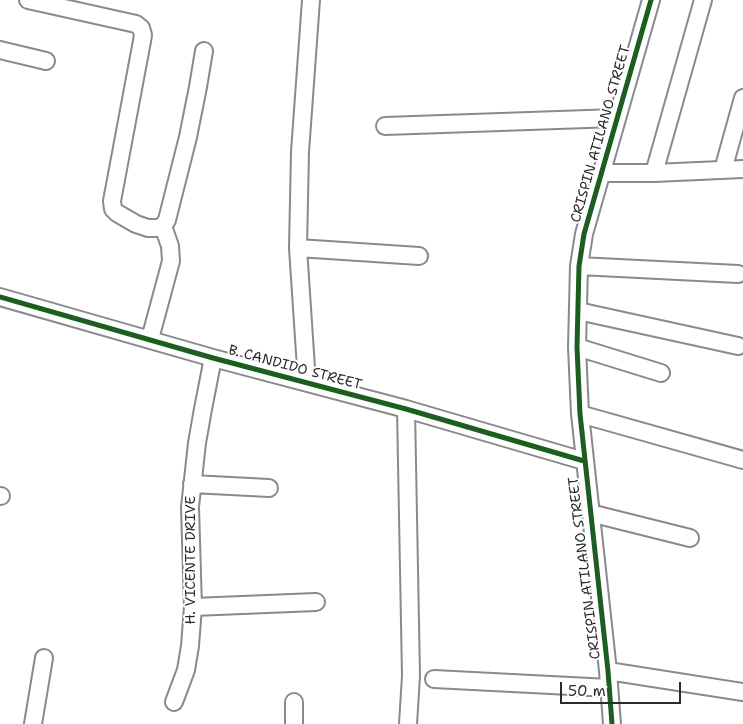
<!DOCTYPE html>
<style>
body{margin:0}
#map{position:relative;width:743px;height:724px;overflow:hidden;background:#fff;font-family:"Shantell Sans",sans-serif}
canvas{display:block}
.scale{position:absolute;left:560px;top:682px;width:121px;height:22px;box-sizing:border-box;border:2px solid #2b2b2b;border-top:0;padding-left:6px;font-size:15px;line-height:18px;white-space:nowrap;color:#2b2b2b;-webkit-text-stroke:4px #fff;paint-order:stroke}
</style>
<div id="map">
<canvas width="743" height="724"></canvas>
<div class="scale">50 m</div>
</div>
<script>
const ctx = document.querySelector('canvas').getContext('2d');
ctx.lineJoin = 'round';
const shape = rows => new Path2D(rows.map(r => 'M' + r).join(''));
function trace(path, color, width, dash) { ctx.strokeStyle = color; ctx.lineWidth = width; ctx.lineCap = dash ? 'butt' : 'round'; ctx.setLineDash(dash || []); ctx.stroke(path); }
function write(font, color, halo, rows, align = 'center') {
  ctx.font = font + ' "Shantell Sans",sans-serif'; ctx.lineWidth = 4; ctx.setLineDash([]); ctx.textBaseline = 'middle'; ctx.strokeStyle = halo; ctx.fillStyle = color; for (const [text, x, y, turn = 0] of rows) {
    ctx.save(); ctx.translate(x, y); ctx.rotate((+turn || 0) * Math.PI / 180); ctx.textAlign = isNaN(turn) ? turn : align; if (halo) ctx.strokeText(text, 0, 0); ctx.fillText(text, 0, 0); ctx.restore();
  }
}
const minor = shape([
 [28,0,136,24,141,28,143,35,142,41,112,201,113,209,117,213,136,224,148,228,157,228,163,226,167,220,188,137,198,87,204,51],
 [0,50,46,61],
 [385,126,616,118],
 [723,170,743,98],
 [601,173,654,173,743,169],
 [654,173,703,0],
 [298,248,419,256],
 [579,266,738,274],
 [0,297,213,358,406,409,584,461],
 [578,311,738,346],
 [150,339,171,261,170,246,163,226],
 [577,347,661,373],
 [307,383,298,248,300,152,311,0],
 [406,409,411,676,408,724],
 [580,414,743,460],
 [192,484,269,488],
 [0,496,1,496],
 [590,513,690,538],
 [193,607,316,602],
 [608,671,743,692],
 [434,679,609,688],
 [174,702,186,670,190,646,193,607,190,507,197,443,203,409,213,358],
 [33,724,44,658],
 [294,724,294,702],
 [612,724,608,671,580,414,577,347,579,266,584,234,651,0]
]);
trace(minor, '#8a8a8a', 20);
trace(minor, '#fff', 16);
trace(shape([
 [0,297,213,358,406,409,584,461],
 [612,724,608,671,580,414,577,347,579,266,584,234,651,0]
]), '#1b5e20', 5);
write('14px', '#2b2b2b', '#fff', [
 ["CRISPIN ATILANO STREET",601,134,-74],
 ["B. CANDIDO STREET",295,368,15],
 ["H. VICENTE DRIVE",191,560,-90],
 ["CRISPIN ATILANO STREET",585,568,-97]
]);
</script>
